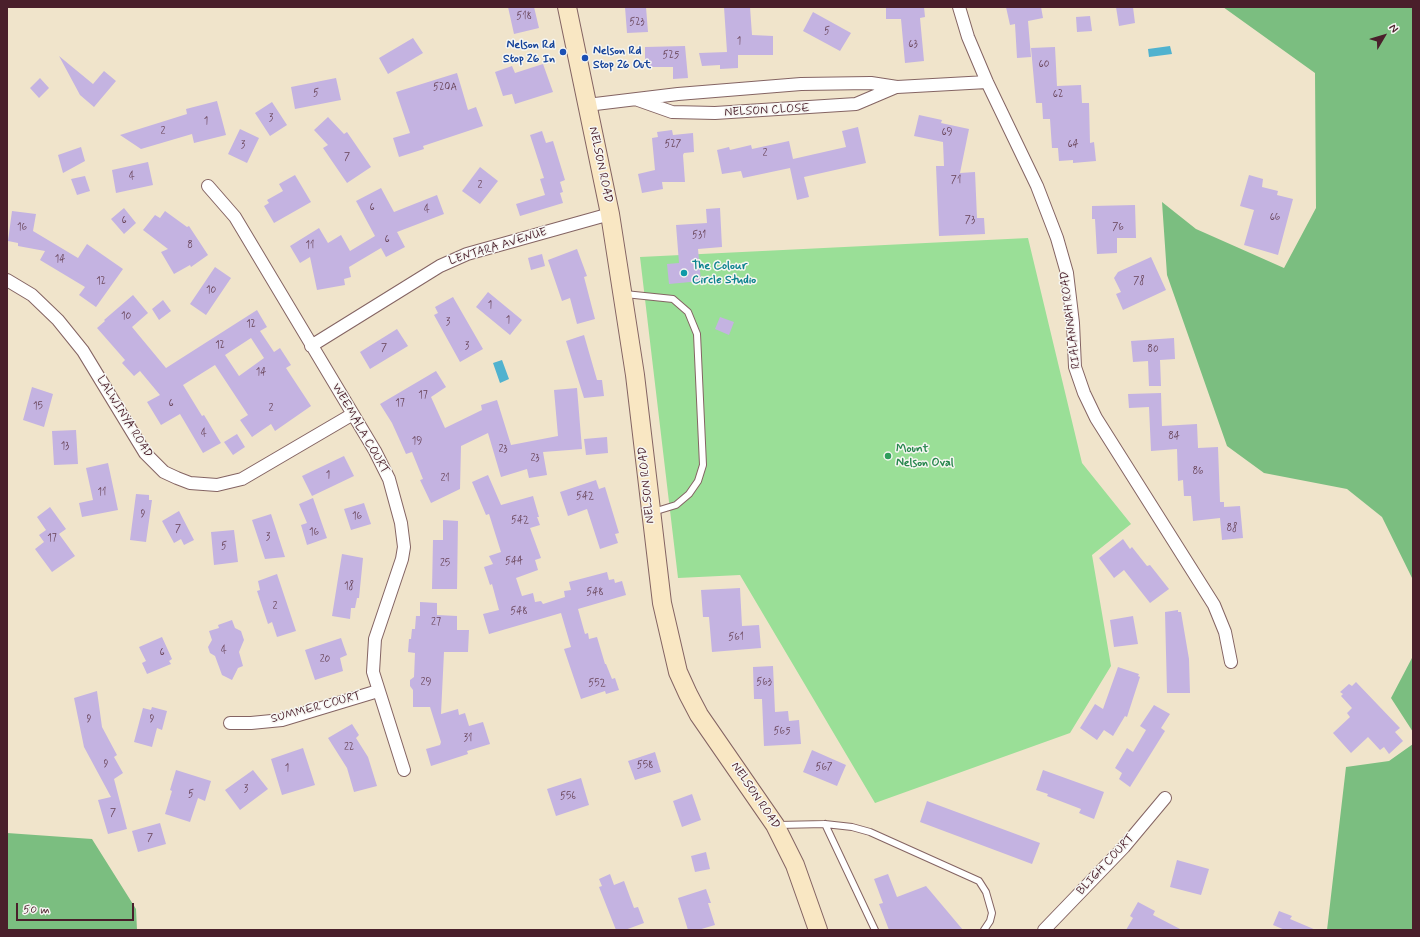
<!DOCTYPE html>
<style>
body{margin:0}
#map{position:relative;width:1420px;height:937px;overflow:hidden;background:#f0e4cb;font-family:Mynerve,sans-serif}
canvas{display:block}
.frame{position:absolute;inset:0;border:8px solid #4a1f2b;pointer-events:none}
.north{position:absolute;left:1364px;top:16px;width:40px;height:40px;-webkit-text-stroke:3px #f6f6f2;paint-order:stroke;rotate:52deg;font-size:11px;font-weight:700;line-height:16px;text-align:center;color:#4a1f2b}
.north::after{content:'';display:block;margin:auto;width:14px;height:18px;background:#4a1f2b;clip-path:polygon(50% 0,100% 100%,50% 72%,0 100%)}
.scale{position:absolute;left:16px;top:903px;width:118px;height:18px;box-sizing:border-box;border:2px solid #4a1f2b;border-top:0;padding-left:5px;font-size:12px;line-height:14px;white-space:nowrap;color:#4a1f2b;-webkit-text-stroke:3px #f6f6f2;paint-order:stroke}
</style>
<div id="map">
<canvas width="1420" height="937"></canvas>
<div class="frame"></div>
<div class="north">N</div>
<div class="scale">50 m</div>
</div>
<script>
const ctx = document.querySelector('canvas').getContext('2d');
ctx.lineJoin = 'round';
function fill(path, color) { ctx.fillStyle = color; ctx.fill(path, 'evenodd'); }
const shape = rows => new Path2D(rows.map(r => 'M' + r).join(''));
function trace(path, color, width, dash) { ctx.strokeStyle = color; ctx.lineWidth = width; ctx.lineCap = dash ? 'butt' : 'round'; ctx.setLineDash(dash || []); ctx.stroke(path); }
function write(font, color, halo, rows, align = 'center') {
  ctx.font = font + ' Mynerve,sans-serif'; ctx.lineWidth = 3; ctx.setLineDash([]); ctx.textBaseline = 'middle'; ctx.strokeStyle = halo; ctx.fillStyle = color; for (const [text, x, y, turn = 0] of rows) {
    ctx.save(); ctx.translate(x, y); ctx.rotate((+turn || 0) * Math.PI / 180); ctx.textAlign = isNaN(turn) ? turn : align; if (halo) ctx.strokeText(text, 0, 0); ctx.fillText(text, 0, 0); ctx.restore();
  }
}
fill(shape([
 [1028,238,1082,463,1131,524,1092,555,1111,666,1070,733,875,803,740,575,678,578,640,257]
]), '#9adf97');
fill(shape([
 [1223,7,1413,7,1413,580,1382,517,1347,489,1264,473,1227,446,1167,275,1162,202,1196,229,1284,268,1316,208,1315,73],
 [1413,656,1413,732,1391,698],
 [1413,744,1413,930,1327,930,1346,767,1389,761],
 [7,833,92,839,136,909,137,930,7,930]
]), '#7bbe80');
fill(shape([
 [1170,46,1172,54,1149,57,1148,49],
 [502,360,509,379,500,383,493,363]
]), '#50b2cf');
fill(shape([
 [508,7,534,7,539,28,514,34],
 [625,7,646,7,648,32,627,33],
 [724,7,750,7,752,35,773,36,773,55,738,55,738,68,720,69,720,65,702,66,699,53,727,52],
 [886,7,924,7,925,17,920,18,924,61,905,63,901,19,886,19],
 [1006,7,1041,7,1043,18,1028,21,1031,57,1017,58,1015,24,1010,25],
 [1116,7,1133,7,1135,23,1119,26],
 [813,12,851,33,840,51,803,31],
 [1090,16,1092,31,1077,32,1076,17],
 [413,38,423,53,388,74,379,58],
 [685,46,688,78,673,79,673,67,645,67,645,47],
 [1055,47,1057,86,1081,85,1082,103,1089,103,1090,143,1094,142,1096,161,1073,163,1073,160,1059,161,1058,148,1052,148,1050,119,1043,119,1042,103,1036,103,1031,48],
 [59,56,93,84,104,71,116,81,94,107,80,95],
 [543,64,553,92,515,104,512,94,503,96,495,72,512,66,515,73],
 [457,73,468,110,476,107,483,126,423,146,424,149,399,157,393,138,410,133,396,92],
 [40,78,49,88,39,98,30,88],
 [336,78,341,100,295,109,291,87],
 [217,101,226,135,194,143,192,134,141,149,120,135,187,114,186,109],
 [272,102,287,125,270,136,255,113],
 [919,115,942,120,941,123,969,129,960,173,975,172,977,218,984,218,985,234,939,236,936,166,944,166,943,142,914,136],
 [328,117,344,134,347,132,371,167,347,183,323,148,328,145,314,130],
 [858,127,866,163,804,177,809,197,797,200,790,168,743,178,741,171,722,174,717,150,729,147,730,150,751,145,752,149,789,141,793,159,846,147,842,131],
 [240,129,259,138,247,163,228,154],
 [672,130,673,135,693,133,694,152,684,153,683,155,685,182,662,182,663,189,642,193,638,174,655,170,652,138,658,137,657,132],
 [542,131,546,143,553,141,565,180,560,182,563,192,560,193,563,203,520,216,516,204,545,195,540,179,544,178,530,135],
 [81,147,85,161,63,173,58,155],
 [148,162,153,185,116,193,112,170],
 [480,167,498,181,480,204,462,191],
 [295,175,311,202,274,223,264,206,269,203,267,200,283,191,279,184],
 [1249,175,1263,179,1262,187,1278,191,1277,195,1293,199,1278,255,1244,245,1254,210,1240,206],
 [85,176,90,191,77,195,71,179],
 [381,188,394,212,437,195,444,214,397,232,405,247,386,257,381,248,349,267,351,277,344,279,345,285,317,290,310,257,300,263,290,246,319,228,328,243,341,235,350,251,375,236,356,201],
 [1135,205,1136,238,1117,238,1117,253,1097,254,1095,219,1092,219,1092,206],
 [124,208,136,223,124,234,111,219],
 [720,208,722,247,698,249,701,281,669,284,667,264,679,263,676,225,707,223,706,209],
 [12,211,36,214,33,231,78,258,87,244,123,269,96,307,79,295,85,287,40,260,45,251,18,246,18,243,8,241],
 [165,211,187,227,189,226,208,255,191,267,190,265,174,274,161,252,168,249,143,230,155,215,160,218],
 [577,249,587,276,584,277,595,319,577,324,570,298,562,301,548,260],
 [542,254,545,266,531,270,528,258],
 [1151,257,1166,290,1123,310,1116,294,1121,292,1114,278,1118,272],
 [215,267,231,278,206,315,190,304],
 [488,292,522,320,510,335,476,307],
 [133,295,148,313,132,327,166,368,257,310,267,327,260,331,274,352,280,348,291,365,286,368,311,406,275,431,271,424,252,437,240,420,248,415,215,365,183,385,202,416,204,415,221,443,203,453,180,414,161,425,147,402,160,395,140,371,134,376,122,363,125,360,97,328,105,321,104,320],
 [251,338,264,358,239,376,225,355],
 [453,297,483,349,460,362,434,315,438,313,435,307],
 [163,300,171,311,159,320,152,309],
 [720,317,734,322,729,335,715,329],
 [397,329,408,346,370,369,360,352],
 [584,335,597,380,602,380,604,396,584,398,566,341],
 [1174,338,1175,359,1160,360,1161,386,1149,386,1148,361,1133,362,1131,341],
 [436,371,446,387,431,397,445,428,482,410,481,405,497,400,511,445,558,436,554,390,577,388,582,449,543,452,547,475,529,478,527,469,501,477,488,433,461,446,460,489,431,503,420,480,423,479,412,452,406,454,392,423,380,404],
 [32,387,53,394,44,427,23,420],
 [1161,393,1162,426,1197,424,1198,448,1218,447,1220,502,1224,502,1224,507,1240,506,1243,538,1222,540,1220,518,1193,521,1191,496,1184,496,1183,480,1178,481,1177,449,1151,451,1149,407,1129,408,1128,394],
 [76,430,78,464,54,465,52,431],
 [237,434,245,447,233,455,224,442],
 [607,437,608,453,586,455,584,439],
 [344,456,354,476,312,496,302,476],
 [108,463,118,510,82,517,79,503,93,500,86,468],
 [488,475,501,505,533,496,539,517,537,517,540,525,530,528,541,558,535,560,538,570,516,578,522,596,533,593,535,602,541,601,543,604,565,597,564,591,571,590,569,582,607,572,609,580,614,579,615,583,622,581,626,595,578,609,585,634,588,633,589,639,597,637,605,664,606,664,612,679,615,678,619,690,606,694,605,691,581,699,564,649,571,647,561,613,489,634,483,614,499,610,492,584,490,585,484,567,493,564,489,556,501,552,489,514,486,515,472,482],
 [596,480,599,489,605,487,619,533,615,534,618,543,600,549,587,509,568,516,560,492],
 [136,494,149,495,149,500,152,500,146,542,130,540],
 [313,498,327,538,307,545,301,525,307,523,299,504],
 [364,503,371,524,351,530,344,509],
 [50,507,66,529,59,534,75,556,52,572,35,549,44,542,39,535,46,530,37,517],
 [179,511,194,540,184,545,181,539,174,543,162,521],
 [271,514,285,557,265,559,252,520],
 [443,520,458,521,457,589,432,589,433,540,443,540],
 [234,530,238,562,214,565,211,532],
 [1123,539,1130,549,1132,547,1147,566,1150,565,1169,589,1150,603,1124,570,1114,578,1099,558],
 [342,554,363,558,359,598,357,598,355,608,351,608,350,619,332,616],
 [277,574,296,631,277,637,272,622,268,624,257,591,260,590,258,581],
 [740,588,742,626,759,625,761,648,712,652,709,617,703,617,701,590],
 [420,602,437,603,437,615,457,616,457,630,469,630,468,652,444,652,441,714,458,709,459,715,465,713,469,726,483,722,490,744,467,751,468,754,431,766,426,749,440,745,441,742,430,707,413,707,413,690,410,686,410,680,414,677,415,653,408,652,409,639,411,639,412,629,415,629,416,616,420,616],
 [1178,610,1178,612,1181,612,1189,659,1190,693,1167,693,1165,612],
 [1133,616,1138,644,1114,647,1110,620],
 [232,620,235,628,241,631,244,640,239,652,243,666,238,668,232,680,222,675,215,656,210,653,208,647,212,640,209,631,219,628,218,625],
 [162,637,172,659,169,661,171,664,147,674,142,663,146,661,139,647],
 [341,638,347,655,340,658,343,671,315,680,305,650],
 [773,666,775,712,788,711,789,721,799,720,801,744,764,746,762,699,754,699,753,667],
 [1118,667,1139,674,1138,676,1140,677,1127,717,1125,716,1113,736,1104,730,1097,740,1080,728,1095,704,1103,709],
 [1356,682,1400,728,1395,732,1403,741,1389,754,1384,747,1380,750,1368,737,1351,753,1333,733,1350,717,1347,713,1352,708,1341,696,1343,694,1340,692,1349,684,1352,686],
 [97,691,102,727,117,755,114,757,123,773,114,779,127,829,108,834,98,800,111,797,84,747,74,698],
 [1154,705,1170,714,1161,728,1165,731,1130,787,1119,779,1122,773,1115,768,1127,748,1133,752,1146,730,1140,726],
 [152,707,167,711,162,730,157,728,152,747,134,742,143,708,151,710],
 [352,724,359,735,356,738,368,757,377,786,354,792,347,768,328,738],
 [303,748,315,785,282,795,271,759],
 [812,750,846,765,837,786,803,772],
 [655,752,661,772,635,780,628,761],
 [176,770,211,781,205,801,198,798,190,822,165,814,172,791,170,790],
 [253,770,268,789,240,810,225,790],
 [1043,770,1104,792,1094,819,1079,813,1081,809,1047,796,1048,794,1036,790],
 [581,778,589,805,556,816,547,789],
 [692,794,701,820,682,827,673,801],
 [927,801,1040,843,1032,864,920,822],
 [160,823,166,844,138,852,132,831],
 [706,852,710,869,695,872,691,856],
 [1177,860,1209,869,1201,895,1170,887],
 [610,874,614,885,624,881,634,908,638,907,644,923,625,930,616,930,599,887,602,886,599,879],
 [888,874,897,897,926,886,963,930,889,930,879,904,883,903,874,879],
 [706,889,711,903,708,903,715,925,698,930,688,930,678,898],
 [1138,902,1155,911,1153,915,1182,930,1126,930,1133,918,1130,916],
 [1279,911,1292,916,1290,919,1316,930,1285,930,1273,925]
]), '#c4b3e1');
const lane = shape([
 [625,294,673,299,688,312,697,334,703,465,698,481,689,494,676,505,653,512],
 [825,824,875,930],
 [778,825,825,824,852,827,870,832,979,881,986,892,992,913,990,921,984,930]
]);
const street = shape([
 [959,7,968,37,987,82,1037,186,1057,238,1067,273,1073,323,1075,367,1084,393,1096,418,1214,605,1225,632,1231,662],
 [638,100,672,112,715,113,856,104,896,87],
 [587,105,678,94,801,84,871,83,897,87,987,82],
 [208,186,235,217,375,451,389,479,401,523,404,547,402,559,375,639,373,672,404,770],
 [7,280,32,295,58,320,83,351,145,453,164,472,177,478,190,483,217,485,242,479,353,414],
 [311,346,440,266,467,254,610,214],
 [230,723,251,723,282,720,378,691],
 [1044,930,1124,847,1165,798]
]);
const secondary = shape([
 [567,7,610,214,635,375,662,603,678,672,688,694,699,715,775,825,795,865,818,930]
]);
trace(lane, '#846463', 8);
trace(street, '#846463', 14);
trace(secondary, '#846463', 20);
trace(lane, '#fff', 6);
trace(street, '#fff', 12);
trace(secondary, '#f9e7c3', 18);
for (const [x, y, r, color] of [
 [563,52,4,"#1a4fb4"],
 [585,58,4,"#1a4fb4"],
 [684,273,4,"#0f9aa8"],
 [888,456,4,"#2e9e5b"]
]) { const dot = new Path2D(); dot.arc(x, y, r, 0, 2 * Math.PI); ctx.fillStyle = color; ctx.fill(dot); trace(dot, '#f6f6f2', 1.5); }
write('10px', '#684458', null, [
 ["518",524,17],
 ["523",637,23],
 ["5",827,32],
 ["1",739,42],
 ["63",913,45],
 ["525",671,56],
 ["60",1044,65],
 ["520A",445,88],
 ["5",316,94],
 ["62",1058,95],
 ["3",271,119],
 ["1",206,122],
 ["2",163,132],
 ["69",947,133],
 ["527",673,145],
 ["64",1073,145],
 ["3",243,146],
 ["2",765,154],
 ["7",347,158],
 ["4",132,177],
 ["71",956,181],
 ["2",480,186],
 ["6",372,208],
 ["4",427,210],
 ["66",1275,218],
 ["6",124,221],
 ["73",970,221],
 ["16",22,228],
 ["76",1118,228],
 ["531",699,236],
 ["6",387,240],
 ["8",190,246],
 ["11",310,246],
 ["14",60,260],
 ["12",101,282],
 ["78",1139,282],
 ["10",211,291],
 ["1",490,306],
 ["10",126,317],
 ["1",508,321],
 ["3",448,323],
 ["12",251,325],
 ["12",220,346],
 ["3",467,347],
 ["7",384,349],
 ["80",1153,350],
 ["14",261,373],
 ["17",423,396],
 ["6",171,404],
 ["17",400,404],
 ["15",38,407],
 ["2",271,409],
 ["4",204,434],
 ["84",1174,437],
 ["19",417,442],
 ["13",65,447],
 ["23",503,450],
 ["23",535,459],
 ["86",1198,472],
 ["1",328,476],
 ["21",445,479],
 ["11",102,493],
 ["542",585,497],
 ["9",143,515],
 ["16",357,517],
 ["542",520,521],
 ["88",1232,529],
 ["7",178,530],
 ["16",314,533],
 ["3",268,538],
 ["17",52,539],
 ["5",224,547],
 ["544",514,562],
 ["25",445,564],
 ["18",349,587],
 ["548",595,593],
 ["2",275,607],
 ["548",519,612],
 ["27",436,623],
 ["561",736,638],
 ["4",224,651],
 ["6",162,653],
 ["20",325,660],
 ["29",426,683],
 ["563",764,683],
 ["552",597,684],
 ["9",89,720],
 ["9",152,720],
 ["565",782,732],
 ["31",468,739],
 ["22",349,748],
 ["9",106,765],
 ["558",645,766],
 ["567",824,768],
 ["1",287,769],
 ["3",246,790],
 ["5",191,795],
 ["556",568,797],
 ["7",113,814],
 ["7",150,839]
]);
write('bold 12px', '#164399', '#f6f6f2', [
 ["Nelson Rd",555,45],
 ["Stop 26 In",555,59],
 ["Nelson Rd",593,51,"left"],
 ["Stop 26 Out",593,65,"left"]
], 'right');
write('12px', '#4a1f2b', '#f6f6f2', [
 ["NELSON CLOSE",767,111,-3],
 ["NELSON ROAD",600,165,78],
 ["LENTARA AVENUE",498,247,-17],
 ["RIALANNAH ROAD",1071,320,-97],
 ["LALWINYA ROAD",124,417,58],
 ["WEEMALA COURT",360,429,60],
 ["NELSON ROAD",647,485,-96],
 ["SUMMER COURT",316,708,-15],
 ["NELSON ROAD",755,796,56],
 ["BLIGH COURT",1106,865,-47]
]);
write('bold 12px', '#0d838f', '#f6f6f2', [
 ["The Colour",692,266],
 ["Circle Studio",692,280]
], 'left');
write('bold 12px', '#27864d', '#f6f6f2', [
 ["Mount",896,449],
 ["Nelson Oval",896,463]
], 'left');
</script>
